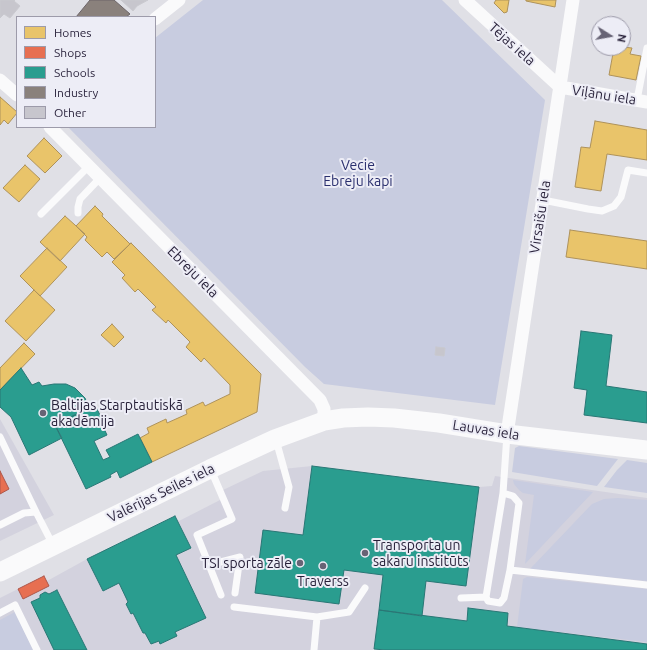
<!DOCTYPE html>
<meta charset="utf-8">
<style>
body{margin:0}
#map{position:relative;width:647px;height:650px;overflow:hidden;background:#e0e0e6;font-family:Ubuntu,sans-serif}
canvas{display:block}
.legend{position:absolute;left:16px;top:16px;width:140px;height:112px;box-sizing:border-box;background:#ededf6;border:1px solid #9d9baa;margin:0;padding:5px 7px;list-style:none;font-size:12px;color:#261f38}
.legend li{display:flex;align-items:center;gap:8px;height:20px}
.legend b{width:20px;border:1px solid #9d9baa}
.north{position:absolute;left:591px;top:16px;width:40px;height:40px;box-sizing:border-box;background:#ededf6;border:1px solid #9d9baa;border-radius:50%;rotate:101deg;font-size:11px;font-weight:700;line-height:16px;text-align:center;color:#261f38}
.north::after{content:'';display:block;margin:auto;width:14px;height:18px;background:#676375;clip-path:polygon(50% 0,100% 100%,50% 72%,0 100%)}
</style>
<div id="map">
<canvas width="647" height="650"></canvas>
<ul class="legend">
<li><b style="height:11px;background:#e9c46a"></b>Homes</li>
<li><b style="height:11px;background:#e76f51"></b>Shops</li>
<li><b style="height:11px;background:#2a9d8f"></b>Schools</li>
<li><b style="height:11px;background:#8a817c"></b>Industry</li>
<li><b style="height:11px;background:#c7c6cd"></b>Other</li>
</ul>
<div class="north">N</div>
</div>
<script>
const ctx = document.querySelector('canvas').getContext('2d');
ctx.lineJoin = 'round';
function fill(path, color) { ctx.fillStyle = color; ctx.fill(path, 'evenodd'); }
const shape = rows => new Path2D(rows.map(r => 'M' + r).join(''));
function trace(path, color, width, dash) { ctx.strokeStyle = color; ctx.lineWidth = width; ctx.lineCap = dash ? 'butt' : 'round'; ctx.setLineDash(dash || []); ctx.stroke(path); }
function write(font, color, halo, rows, align = 'center') {
  ctx.font = font + ' Ubuntu,sans-serif'; ctx.lineWidth = 4; ctx.setLineDash([]); ctx.textBaseline = 'middle'; ctx.strokeStyle = halo; ctx.fillStyle = color; for (const [text, x, y, turn = 0] of rows) {
    ctx.save(); ctx.translate(x, y); ctx.rotate((+turn || 0) * Math.PI / 180); ctx.textAlign = isNaN(turn) ? turn : align; if (halo) ctx.strokeText(text, 0, 0); ctx.fillText(text, 0, 0); ctx.restore();
  }
}
fill(shape([
 [0,419,54,515,0,541],
 [312,466,479,487,492,486,495,476,647,498,647,650,0,650,0,598,44,576,47,581,87,559,175,516,179,521,220,500,223,490,263,471]
]), '#d3d2de');
fill(shape([
 [203,0,442,0,545,100,495,405,324,384,305,367,68,127,155,127,155,38],
 [519,446,618,459,597,486,512,472,515,448],
 [627,460,647,463,647,493,604,487,617,470],
 [513,480,593,492,525,564,534,495,523,493,519,490,514,484],
 [618,498,647,500,647,581,530,569,592,504,604,499],
 [527,577,647,589,647,642,517,627,523,579],
 [15,612,33,650,0,650,0,620]
]), '#c8cce0');
const homes = shape([
 [496,0,509,0,507,12,504,13,494,3,496,0],
 [526,0,556,0,555,7,526,1,526,0],
 [623,47,632,48,630,54,641,56,636,80,609,75,614,48,623,48,623,47],
 [0,97,17,112,17,113,8,124,4,120,0,125,0,97],
 [595,121,647,130,647,160,607,154,601,191,575,187,581,147,590,148,595,121],
 [44,138,62,156,45,173,27,156,44,138],
 [25,165,40,179,19,202,3,188,25,165],
 [95,206,103,214,102,216,130,244,114,259,107,252,102,257,85,240,87,237,76,226,95,206],
 [65,216,85,234,60,261,40,242,65,216],
 [570,230,647,241,647,269,566,257,570,230],
 [131,243,261,374,257,412,152,462,140,438,149,433,147,428,166,419,167,423,187,414,186,410,203,402,205,406,230,394,230,385,204,358,201,362,186,347,190,342,168,320,166,323,152,310,156,307,138,289,135,292,122,278,125,275,112,262,131,243],
 [47,248,67,267,40,296,20,276,47,248],
 [34,290,55,310,26,341,5,321,34,290],
 [112,324,124,337,114,347,101,335,112,324],
 [24,343,35,354,0,390,0,368,24,343]
]);
fill(homes, '#e9c46a');
trace(homes, '#ae925b', 1);
const shops = shape([
 [0,471,9,489,0,494,0,471],
 [44,576,49,586,23,599,18,589,44,576]
]);
fill(shops, '#e76f51');
trace(shops, '#ad574a', 1);
const schools = shape([
 [581,331,612,335,606,386,647,392,647,423,584,415,587,390,574,388,581,331],
 [21,368,32,385,39,382,42,386,54,384,66,384,75,388,85,398,89,408,55,425,62,438,29,455,11,417,0,407,0,390,21,368],
 [95,405,102,419,100,420,107,435,94,441,103,460,110,457,106,450,138,434,152,462,120,478,117,471,110,475,111,477,86,489,55,425,95,405],
 [312,466,479,487,466,586,426,581,422,616,379,610,383,575,344,570,339,604,255,593,263,530,303,535,312,466],
 [175,516,191,548,176,555,206,618,175,632,177,636,160,644,159,641,151,644,145,633,143,633,133,613,131,614,126,604,128,602,119,583,103,591,87,559,175,516],
 [57,590,87,650,54,650,31,602,40,598,40,595,45,592,49,594,57,590],
 [468,608,508,613,507,626,647,644,647,650,385,650,374,649,379,610,467,621,468,608]
]);
fill(schools, '#2a9d8f');
trace(schools, '#297775', 1);
const industry = shape([
 [90,0,114,0,130,14,126,17,76,17,90,0]
]);
fill(industry, '#8a817c');
trace(industry, '#6c6468', 1);
const building = shape([
 [0,0,15,0,14,1,20,6,10,18,4,14,0,18,0,0],
 [121,0,148,0,137,6,133,11,121,0],
 [436,347,445,348,444,356,435,355,436,347]
]);
fill(building, '#c7c6cd');
trace(building, '#c9c9cf', 1);
trace(shape([
 [637,100,647,48],
 [543,200,588,209,602,211,614,206,621,197,628,170,647,173],
 [78,213,78,207,80,199,100,178],
 [41,214,89,166],
 [0,437,36,512,53,545],
 [276,440,289,487,285,508],
 [211,470,232,519,197,535,221,595],
 [503,493,513,496,519,503,510,570,504,598,500,603,488,601,486,597,503,493,507,434],
 [0,525,24,513,36,512],
 [209,565,240,557,235,593],
 [510,570,647,585],
 [461,598,486,597],
 [234,607,317,617,349,612,365,588],
 [0,613,15,605,37,650],
 [314,650,317,617]
]), '#fafafb', 7);
trace(shape([
 [465,0,560,87],
 [155,19,179,0],
 [0,80,17,95],
 [560,87,647,102],
 [50,127,320,400,324,409,324,421],
 [507,434,573,0]
]), '#fafafb', 13);
trace(shape([
 [0,572,210,469,275,439,324,421,343,418,368,417,394,418,439,423,507,434,647,450]
]), '#fafafb', 19);
for (const [x, y, r, color] of [
 [43,413,4,"#676375"],
 [365,553,4,"#676375"],
 [300,563,4,"#676375"],
 [323,566,4,"#676375"]
]) { const dot = new Path2D(); dot.arc(x, y, r, 0, 2 * Math.PI); ctx.fillStyle = color; ctx.fill(dot); trace(dot, '#ededf6', 1.5); }
write('14px', '#261f38', '#ededf6', [
 ["Tējas iela",512,44,42],
 ["Viļānu iela",604,95,9],
 ["Virsaišu iela",540,217,-81],
 ["Ebreju iela",193,272,45],
 ["Lauvas iela",486,430,9],
 ["Valērijas Seiles iela",161,493,-26]
]);
write('14px', '#2a2f6e', '#ededf6', [
 ["Vecie",358,165],
 ["Ebreju kapi",358,181]
]);
write('14px', '#261f38', '#ededf6', [
 ["Baltijas Starptautiskā",51,405],
 ["akadēmija",51,421],
 ["Transporta un",373,545],
 ["sakaru institūts",373,561],
 ["TSI sporta zāle",292,563,"right"],
 ["Traverss",323,581,"center"]
], 'left');
</script>
